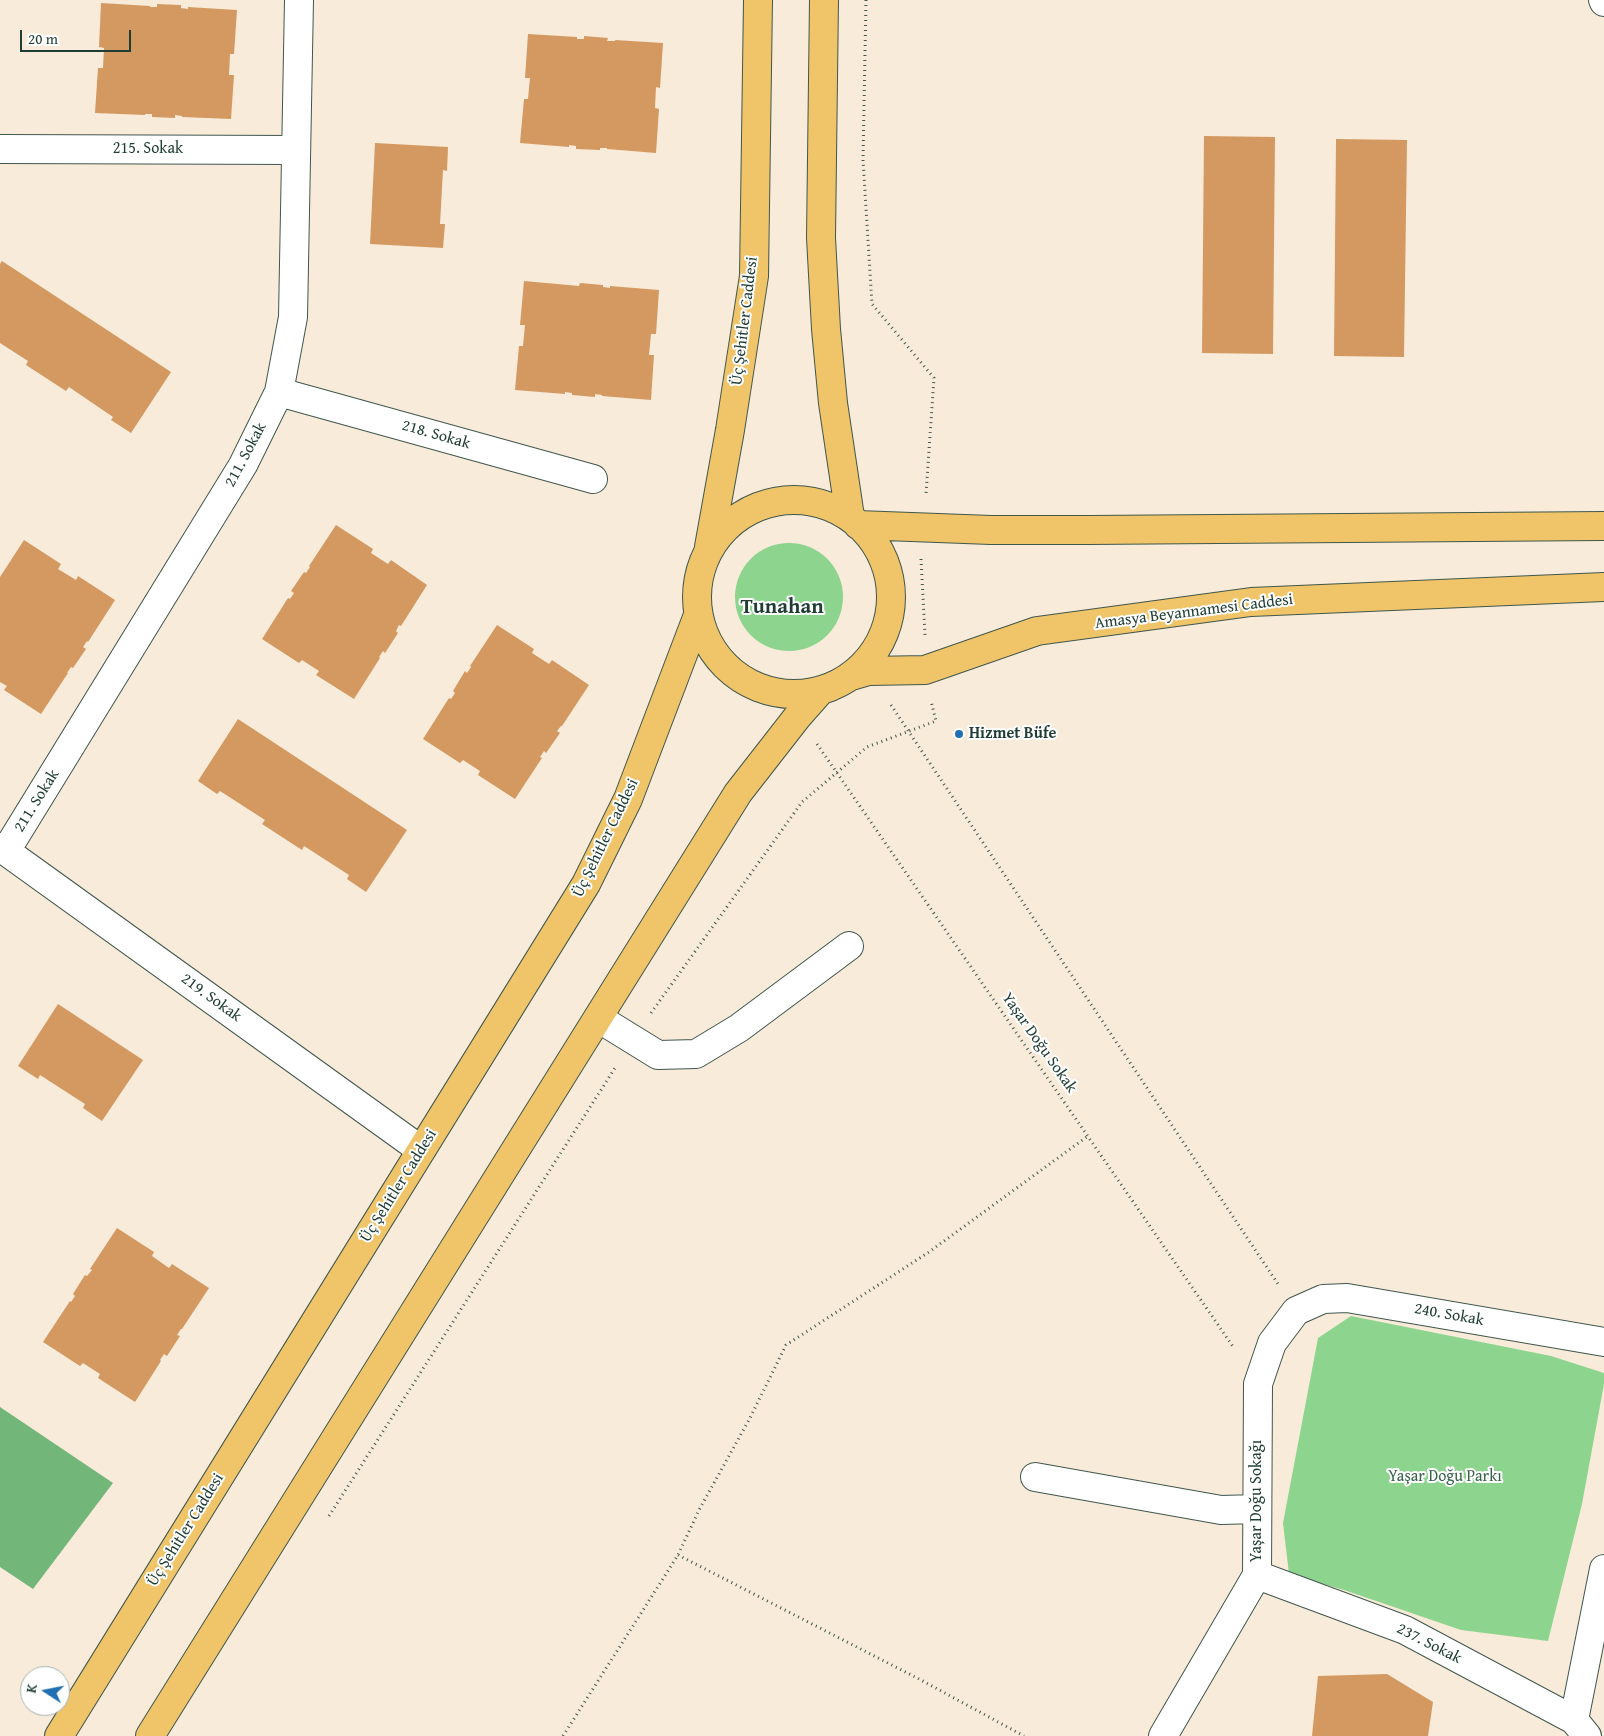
<!DOCTYPE html>
<meta charset="utf-8">
<style>
body{margin:0}
#map{position:relative;width:1604px;height:1736px;overflow:hidden;background:#f8ebd9;font-family:"Gentium Book Plus",serif}
canvas{display:block}
.north{position:absolute;left:20px;top:1666px;width:50px;height:50px;box-sizing:border-box;background:#fff;border:1px solid #a5b1ae;border-radius:50%;rotate:281deg;font-size:14px;font-weight:700;line-height:20px;text-align:center;color:#1f3d34}
.north::after{content:'';display:block;margin:auto;width:18px;height:22px;background:#1f6fb2;clip-path:polygon(50% 0,100% 100%,50% 72%,0 100%)}
.scale{position:absolute;left:20px;top:30px;width:111px;height:22px;box-sizing:border-box;border:2px solid #1f3d34;border-top:0;padding-left:6px;font-size:15px;line-height:18px;white-space:nowrap;color:#1f3d34;-webkit-text-stroke:4px #fff;paint-order:stroke}
</style>
<div id="map">
<canvas width="1604" height="1736"></canvas>
<div class="north">K</div>
<div class="scale">20 m</div>
</div>
<script>
const ctx = document.querySelector('canvas').getContext('2d');
ctx.lineJoin = 'round';
function fill(path, color) { ctx.fillStyle = color; ctx.fill(path, 'evenodd'); }
const shape = rows => new Path2D(rows.map(r => 'M' + r).join(''));
function trace(path, color, width, dash) { ctx.strokeStyle = color; ctx.lineWidth = width; ctx.lineCap = dash ? 'butt' : 'round'; ctx.setLineDash(dash || []); ctx.stroke(path); }
function write(font, color, halo, rows, align = 'center') {
  ctx.font = font + ' "Gentium Book Plus",serif'; ctx.lineWidth = 4; ctx.setLineDash([]); ctx.textBaseline = 'middle'; ctx.strokeStyle = halo; ctx.fillStyle = color; for (const [text, x, y, turn = 0] of rows) {
    ctx.save(); ctx.translate(x, y); ctx.rotate((+turn || 0) * Math.PI / 180); ctx.textAlign = isNaN(turn) ? turn : align; if (halo) ctx.strokeText(text, 0, 0); ctx.fillText(text, 0, 0); ctx.restore();
  }
}
fill(shape([
 '735 597a54 54 0 1 1 108 0a54 54 0 1 1-108 0Z',
 [1351,1316,1551,1356,1604,1373,1604,1384,1582,1504,1548,1641,1461,1630,1344,1590,1289,1574,1283,1523,1318,1338]
]), '#8dd48f');
fill(shape([
 [0,1407,113,1483,33,1589,0,1567]
]), '#72b67a');
fill(shape([
 [101,3,150,6,150,7,157,7,157,4,181,5,181,8,188,9,188,7,237,10,234,54,230,54,229,75,234,75,231,119,182,117,182,116,175,115,175,118,152,117,152,114,145,114,145,115,95,113,98,68,103,68,104,48,99,47],
 [528,34,577,37,577,39,584,39,584,36,608,38,607,41,615,41,615,40,663,43,660,88,656,87,655,108,659,109,656,153,607,149,607,148,600,148,600,150,576,149,576,146,569,145,569,147,520,143,524,99,528,99,530,78,525,78],
 [1204,136,1275,137,1273,354,1202,353],
 [1336,139,1407,140,1404,357,1334,356],
 [375,143,448,147,447,171,443,170,440,224,445,224,443,248,370,244],
 [2,261,171,372,131,433,111,420,113,417,69,387,66,391,26,365,28,361,0,343,0,264],
 [524,281,579,286,580,283,603,285,603,287,610,288,610,286,659,290,656,334,651,334,649,355,654,355,651,400,602,396,602,395,595,394,595,397,572,395,572,393,565,392,565,394,515,390,519,346,523,346,525,325,520,325],
 [336,525,373,549,371,553,388,564,391,560,427,585,401,626,399,625,396,631,398,633,385,653,383,651,379,657,380,658,354,699,316,675,319,671,302,660,299,663,262,639,288,598,290,599,294,593,291,591,304,572,306,573,310,567,309,566],
 [24,540,61,564,58,569,76,580,78,576,115,600,88,642,87,641,83,647,86,649,73,668,71,667,67,673,68,673,41,714,4,690,7,686,0,682,0,577],
 [497,625,534,649,532,653,549,664,552,660,589,685,562,726,561,726,557,731,560,733,546,753,544,751,540,757,542,758,515,799,478,775,480,771,463,760,460,763,423,739,449,698,451,699,455,693,453,691,465,671,467,673,471,667,470,666],
 [238,719,407,830,366,892,347,879,349,875,304,846,302,850,262,824,265,820,220,791,217,794,198,781],
 [58,1004,143,1060,102,1121,83,1108,85,1104,40,1075,38,1079,18,1066],
 [117,1228,154,1252,152,1256,169,1268,172,1264,209,1288,182,1329,181,1329,177,1335,180,1336,167,1356,164,1354,160,1360,161,1361,135,1402,98,1378,100,1374,83,1363,80,1366,43,1342,70,1301,71,1302,75,1296,73,1294,85,1275,87,1276,92,1270,90,1269],
 [1387,1674,1433,1702,1428,1736,1312,1736,1318,1676]
]), '#d49961');
const minor = shape([
 [1603,0,1604,2],
 [0,149,296,150],
 [279,392,593,479],
 [0,847,421,1150],
 [6,851,243,465,279,392,293,317,299,0],
 [598,1018,658,1055,696,1054,739,1028,849,946],
 [1035,1477,1221,1510,1257,1509],
 [1257,1575,1405,1630,1574,1720,1587,1736],
 [1574,1720,1604,1569],
 [1163,1736,1257,1575,1258,1384,1272,1343,1296,1311,1323,1299,1347,1298,1604,1342]
]);
const major = shape([
 [824,0,821,238,826,329,833,403,850,517],
 '697 597a97 97 0 1 1 194 0a97 97 0 1 1-194 0Z',
 [858,525,991,530,1089,530,1604,526],
 [709,547,730,430,754,276,758,0],
 [851,676,868,671,925,670,1037,631,1251,602,1604,587],
 [59,1736,586,884,628,799,698,615],
 [150,1736,738,793,798,716,821,690]
]);
trace(minor, '#40574d', 30);
trace(major, '#40574d', 30);
trace(shape([
 [866,0,863,160,872,304,934,378,926,494],
 [921,559,925,635],
 [891,705,1278,1284],
 [817,744,1234,1348],
 [651,1013,802,802,867,747,936,721,931,701],
 [329,1516,615,1068],
 [678,1555,919,1679,1024,1736],
 [563,1736,678,1555,699,1510,750,1418,786,1345,929,1252,1088,1136]
]), '#40574d', 3, [1, 4]);
trace(minor, '#fff', 28);
trace(major, '#f0c469', 28);
for (const [x, y, r, color] of [
 [959,734,5,"#1f6fb2"]
]) { const dot = new Path2D(); dot.arc(x, y, r, 0, 2 * Math.PI); ctx.fillStyle = color; ctx.fill(dot); trace(dot, '#fff', 2); }
write('16px', '#1f3d34', '#fff', [
 ["215. Sokak",148,149],
 ["Üç Şehitler Caddesi",745,321,-83],
 ["218. Sokak",436,435,16],
 ["211. Sokak",246,455,-62],
 ["Amasya Beyannamesi Caddesi",1194,612,-7],
 ["211. Sokak",37,801,-58],
 ["Üç Şehitler Caddesi",606,838,-64],
 ["219. Sokak",211,998,36],
 ["Yaşar Doğu Sokak",1039,1043,55],
 ["Üç Şehitler Caddesi",399,1186,-58],
 ["240. Sokak",1449,1315,10],
 ["Yaşar Doğu Sokağı",1257,1501,-90],
 ["Üç Şehitler Caddesi",186,1530,-58],
 ["237. Sokak",1429,1644,27]
]);
write('bold 16px', '#1f3d34', '#fff', [
 ["Hizmet Büfe",969,734]
], 'left');
write('16px', '#3a634b', '#fff', [
 ["Yaşar Doğu Parkı",1445,1477]
]);
write('bold 21px', '#1f3d34', '#fff', [
 ["Tunahan",782,608]
]);
</script>
